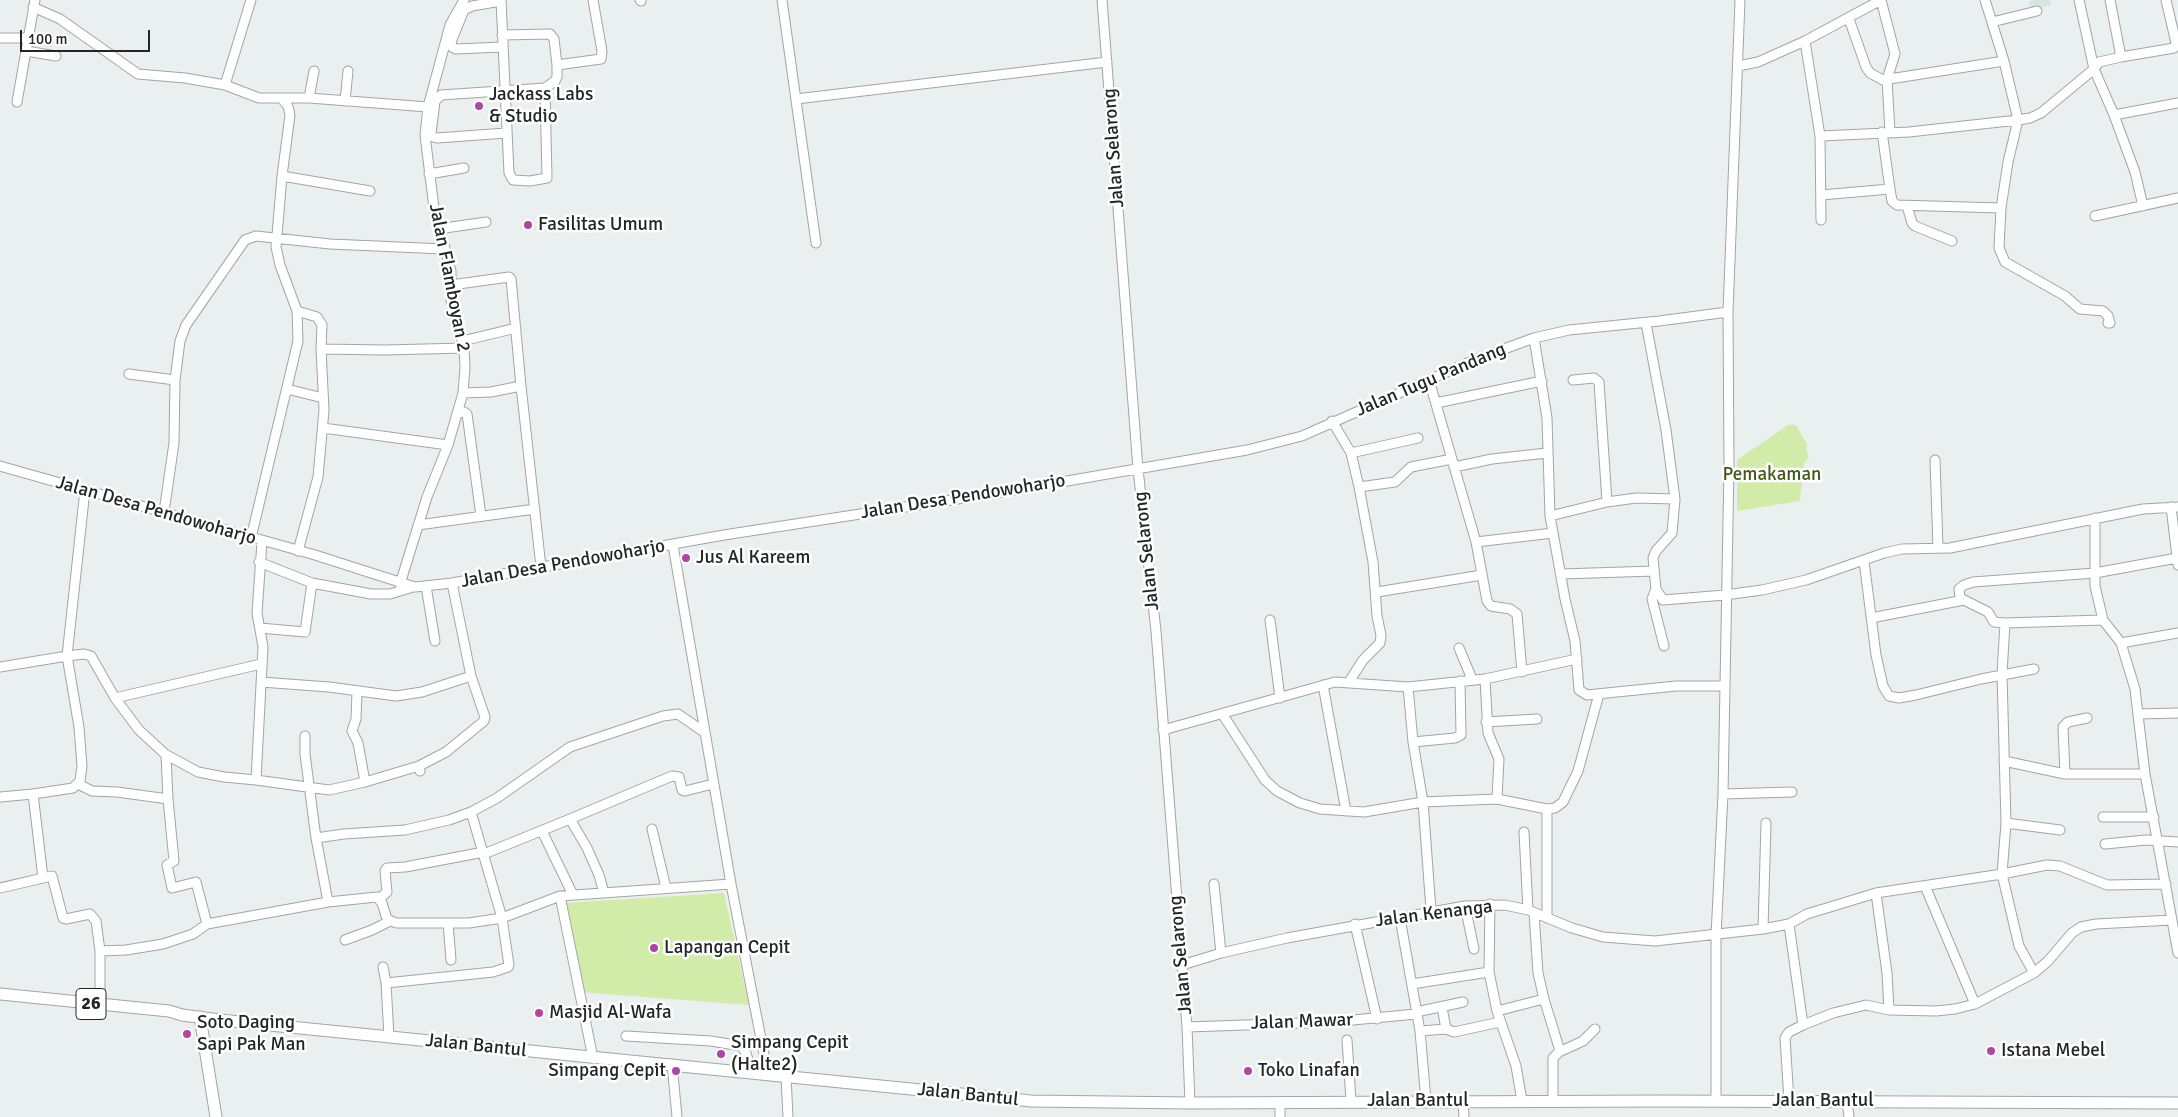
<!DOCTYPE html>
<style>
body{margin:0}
#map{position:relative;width:2178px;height:1117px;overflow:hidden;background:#eaf0ef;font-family:Signika,sans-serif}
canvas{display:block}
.scale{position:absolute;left:20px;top:30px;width:130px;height:22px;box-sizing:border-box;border:2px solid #242626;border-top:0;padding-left:6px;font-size:15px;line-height:18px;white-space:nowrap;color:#242626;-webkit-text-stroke:4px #fff;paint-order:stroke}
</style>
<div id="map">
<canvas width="2178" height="1117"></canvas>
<div class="scale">100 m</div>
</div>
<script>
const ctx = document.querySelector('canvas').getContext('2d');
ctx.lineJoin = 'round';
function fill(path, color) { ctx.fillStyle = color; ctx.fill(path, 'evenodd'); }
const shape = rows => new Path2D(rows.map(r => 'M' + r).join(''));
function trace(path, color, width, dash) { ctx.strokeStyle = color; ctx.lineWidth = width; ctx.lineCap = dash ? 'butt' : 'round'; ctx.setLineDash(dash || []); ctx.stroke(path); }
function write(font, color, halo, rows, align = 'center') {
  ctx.font = font + ' Signika,sans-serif'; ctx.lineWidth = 5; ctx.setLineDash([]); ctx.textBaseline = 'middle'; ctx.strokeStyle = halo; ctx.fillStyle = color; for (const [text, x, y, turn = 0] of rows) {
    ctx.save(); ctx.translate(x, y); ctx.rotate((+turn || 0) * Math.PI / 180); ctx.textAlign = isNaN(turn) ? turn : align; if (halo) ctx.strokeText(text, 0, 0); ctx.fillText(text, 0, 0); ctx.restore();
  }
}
fill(shape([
 [2036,0,2050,0,2051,5,2031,10,2029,1]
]), '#d6e5e3');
fill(shape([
 [1788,425,1796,425,1807,444,1806,450,1809,457,1804,463,1800,501,1737,511,1737,460],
 [724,893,749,1005,580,992,564,903]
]), '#d1eba8');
const minor = shape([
 [251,0,225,85,259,98,309,98,428,107],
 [501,0,509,173,513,180,530,181,547,178,545,88],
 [640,0,641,1],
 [782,0,816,243],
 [1102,0,1138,469,1156,631,1187,1027,1190,1103],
 [1881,0,1895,54,1887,79,1890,132],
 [1985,0,2004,61,2018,120,2008,162,2001,208,1999,248,2005,262,2065,296,2080,309,2103,311,2108,316,2110,323,2108,323],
 [2079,0,2094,69,2114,115,2135,172,2143,206],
 [2110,0,2121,57],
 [501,1,472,6,464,10,451,42,452,47,456,49,502,47],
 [33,7,60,19,138,74,185,78,225,85],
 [1849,19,1866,67,1870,73,1883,80,2004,61],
 [1992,22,2037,11],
 [502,35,550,34,554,39,557,65,557,77,555,81,545,88,441,95,435,101,431,134,433,137,437,138,506,133],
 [0,38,28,38],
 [1805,41,1820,136,1909,132,2018,120,2030,118,2041,113,2094,69,2099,62,2121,57,2174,48,2176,43,2166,0],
 [26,51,56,56],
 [557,65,601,59,602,51,593,0],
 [1738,66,1758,62,1805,41,1881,0],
 [309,98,314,71],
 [796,99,1107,62],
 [345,101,348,71],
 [17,102,35,0],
 [2114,115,2178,103],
 [1882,132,1890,189],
 [1820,136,1821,220],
 [429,174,464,168],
 [282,176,370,191],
 [1821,195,1890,189,1892,201,1897,205,2001,208],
 [1907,206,1912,223,1915,226,1952,241],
 [2095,216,2178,198],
 [438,229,486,222],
 [451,285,509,277,511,279,521,386],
 [297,311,317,317,322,325,321,349,324,410,318,477,298,551],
 [1646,323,1666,430,1675,499,1672,533,1656,551,1653,558,1656,589,1663,600,1725,595,1762,590,1806,580,1884,553,1902,549,1950,548,2143,509,2178,507],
 [1534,338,1547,418,1550,516,1565,599,1575,641,1579,690,1587,695,1676,686,1724,686],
 [462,341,516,328],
 [321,349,385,350,464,348],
 [129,374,175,380],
 [1429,380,1476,542,1487,601,1491,606,1510,609,1517,614,1522,672],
 [1573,380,1594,378,1599,382,1607,502],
 [287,389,323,398],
 [463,393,491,392,521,386,541,567],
 [1436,403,1542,381],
 [458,413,464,412,467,414,481,516],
 [1332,421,1351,453,1359,487,1373,562,1377,616,1381,635,1380,643,1363,660,1349,682],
 [323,428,448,445],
 [1351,453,1418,438],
 [1935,460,1938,548],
 [0,466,315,555,415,587,452,583,724,535,1003,492,1247,450,1302,436,1474,360,1534,338,1569,330,1659,321,1728,312],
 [1454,467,1492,459,1547,453],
 [1359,487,1395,482,1411,467,1452,459],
 [2171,507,2178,565],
 [164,512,174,443,175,380,180,341,186,325,245,240,256,236,330,244,444,249],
 [1550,516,1607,502,1636,498,1675,499],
 [2095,518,2095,586,2103,620,2121,643,2135,689,2145,774,2178,953],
 [418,525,535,509],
 [251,538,298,341,297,311,280,265,276,247,282,176,290,115,288,106,282,99],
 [262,542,257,613,263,647,256,780,329,790,365,782,419,766],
 [1476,542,1553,533],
 [673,545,731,884,768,1075],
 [1864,561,1876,655,1883,686,1889,696,1899,698,1916,695,1981,679,2034,669],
 [259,562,312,583,371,594,390,594,413,587],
 [1561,574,1654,571],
 [400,584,427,497,448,445,463,393,465,367,464,348,451,300,451,271,434,208,425,135,428,107,450,25,464,0],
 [426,586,435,641],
 [1656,589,1652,599,1664,646],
 [1377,592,1482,575],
 [1871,618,1964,600],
 [1270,620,1280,698],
 [2005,623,2103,620],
 [260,628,305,632,312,583],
 [2121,643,2178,633],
 [1459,648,1472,679],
 [0,667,67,656,84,654,91,656,115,698,139,730,165,754,198,772,224,777,256,780],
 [1485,679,1488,733,1499,759,1497,799],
 [261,682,329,687,396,696,422,692,471,676],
 [1323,685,1346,811],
 [1408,687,1413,742,1423,802,1431,910],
 [357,692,356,719,352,731,358,743,365,782],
 [115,698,261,664],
 [2139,714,2178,713],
 [1223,715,1265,780,1277,791,1300,803,1320,809,1364,812,1423,802,1497,799,1547,809,1555,808,1563,802,1578,771,1599,694],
 [1486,722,1537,719],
 [1163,730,1335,682,1408,687,1427,685,1485,679,1577,659],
 [305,736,305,754,316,838,328,902],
 [1413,742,1455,738,1461,735,1460,681],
 [166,755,168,799,174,861,167,865,172,888,196,882,207,924],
 [2004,761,2065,774,2145,774],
 [420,771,419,766,446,752,484,721,485,717,471,676,452,583],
 [2065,774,2063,727,2068,722,2087,718],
 [78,784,92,791,117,792,168,799],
 [1723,794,1792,792],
 [0,797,33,794],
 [2103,817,2154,817],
 [570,819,672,776,679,777,682,790,685,791,713,784],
 [2006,823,2060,830],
 [652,829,666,888],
 [542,831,573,895],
 [1524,832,1528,910],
 [316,838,344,834,405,830,449,820,471,812,497,798,570,747,663,716,678,714,704,732],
 [2105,844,2146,840,2178,842],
 [484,854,570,819,587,848,599,875,604,893],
 [43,878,52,876,63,918,66,919,90,914,96,921,100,951,100,1005],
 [1214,884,1221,953],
 [1925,886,1975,1004],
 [0,888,43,878,33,794,73,788,80,781,82,766,79,727,67,656,85,490],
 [1876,893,1887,973,1889,1010],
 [560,896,593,1058],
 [380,898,387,892,385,871,387,868,405,867,484,852],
 [1490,904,1489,972,1497,1011,1516,1066,1522,1101],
 [1465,906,1474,949],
 [1534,913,1538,973,1544,999,1560,1051],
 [1400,918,1420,1031,1426,1101],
 [1547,918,1547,809],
 [448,923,451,960],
 [1355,924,1377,1019],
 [1789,924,1803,1025],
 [1763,929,1766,823],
 [345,940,372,930,390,921],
 [100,951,126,950,163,944,193,934,207,924,328,902,377,897,382,903,387,919,396,923,469,923,502,918,560,896,731,884],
 [1182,965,1221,953,1287,938,1465,906,1505,905,1528,910,1572,928,1603,937,1655,941,1763,929,1789,924,1807,914,1876,893,2002,874,2047,865,2060,866,2107,885,2166,884],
 [383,967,386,983,389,1037],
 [2034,973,2019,946,2002,874,2006,823,2002,674,2005,623,1994,622,1988,612,1964,600,1960,597,1959,589,1964,585,1973,582,2095,573,2177,558],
 [386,983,493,972,508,967,509,965,502,918,471,812],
 [1412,984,1489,972],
 [1442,1007,1446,1029],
 [1497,1011,1544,999],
 [1416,1012,1463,1002],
 [1187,1027,1332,1022,1416,1014],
 [1420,1031,1446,1029,1454,1032,1500,1022],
 [626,1036,711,1041,741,1046,746,1053,752,1073],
 [1347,1040,1351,1101],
 [672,1064,677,1117],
 [786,1077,788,1117],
 [1463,1101,1464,1117],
 [1553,1101,1553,1058,1559,1052,1583,1041,1595,1029],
 [1716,1101,1716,936,1723,794,1729,467,1728,312,1740,0],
 [1789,1101,1785,1038,1789,1032,1803,1025,1833,1013,1866,1005,1889,1010,1936,1011,1955,1009,1975,1004,2034,973,2048,961,2072,933,2081,927,2096,924,2172,920],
 [1847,1101,1849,1117],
 [1280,1117,1280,1102]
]);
const major = shape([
 [0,994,169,1011,182,1015,220,1020,1031,1101,1190,1103,1660,1101,2178,1103],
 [200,1017,216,1117]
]);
trace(minor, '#a1a6a5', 11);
trace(major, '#a1a6a5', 13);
trace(minor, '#fff', 9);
trace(major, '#fff', 11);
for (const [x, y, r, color] of [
 [479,106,5,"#b145a4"],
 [528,225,5,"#b145a4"],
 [686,558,5,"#b145a4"],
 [654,948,5,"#b145a4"],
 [539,1013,5,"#b145a4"],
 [187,1034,5,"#b145a4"],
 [1991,1051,5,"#b145a4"],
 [721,1054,5,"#b145a4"],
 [676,1071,5,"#b145a4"],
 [1248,1071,5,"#b145a4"]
]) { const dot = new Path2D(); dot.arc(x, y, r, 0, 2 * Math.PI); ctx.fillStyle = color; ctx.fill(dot); trace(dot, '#fff', 2); }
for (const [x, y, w] of [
 [91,1004,30]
]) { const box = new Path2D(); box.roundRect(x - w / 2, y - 15.5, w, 31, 4); ctx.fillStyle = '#fff'; ctx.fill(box); trace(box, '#242626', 1); }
write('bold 18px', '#242626', null, [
 ["26",91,1004]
]);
write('19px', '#242626', '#fff', [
 ["Jackass Labs",489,95],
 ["& Studio",489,117],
 ["Fasilitas Umum",538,225],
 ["Jus Al Kareem",696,558],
 ["Lapangan Cepit",664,948],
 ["Masjid Al-Wafa",549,1013],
 ["Soto Daging",197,1023],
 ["Sapi Pak Man",197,1045],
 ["Simpang Cepit",731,1043],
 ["(Halte2)",731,1065],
 ["Istana Mebel",2001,1051],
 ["Simpang Cepit",666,1071,"right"],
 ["Toko Linafan",1258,1071]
], 'left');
write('19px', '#242626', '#fff', [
 ["Jalan Selarong",1114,148,-94],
 ["Jalan Flamboyan 2",449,278,79],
 ["Jalan Tugu Pandang",1431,380,-23],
 ["Jalan Desa Pendowoharjo",963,497,-9],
 ["Jalan Desa Pendowoharjo",156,511,16],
 ["Jalan Selarong",1147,551,-96],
 ["Jalan Desa Pendowoharjo",563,564,-10],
 ["Jalan Kenanga",1434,914,-7],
 ["Jalan Selarong",1181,955,-95],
 ["Jalan Mawar",1302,1022,-2],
 ["Jalan Bantul",476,1046,6],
 ["Jalan Bantul",968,1095,6],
 ["Jalan Bantul",1418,1101],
 ["Jalan Bantul",1823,1101]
]);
write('19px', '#445819', '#fff', [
 ["Pemakaman",1772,475]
]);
</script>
